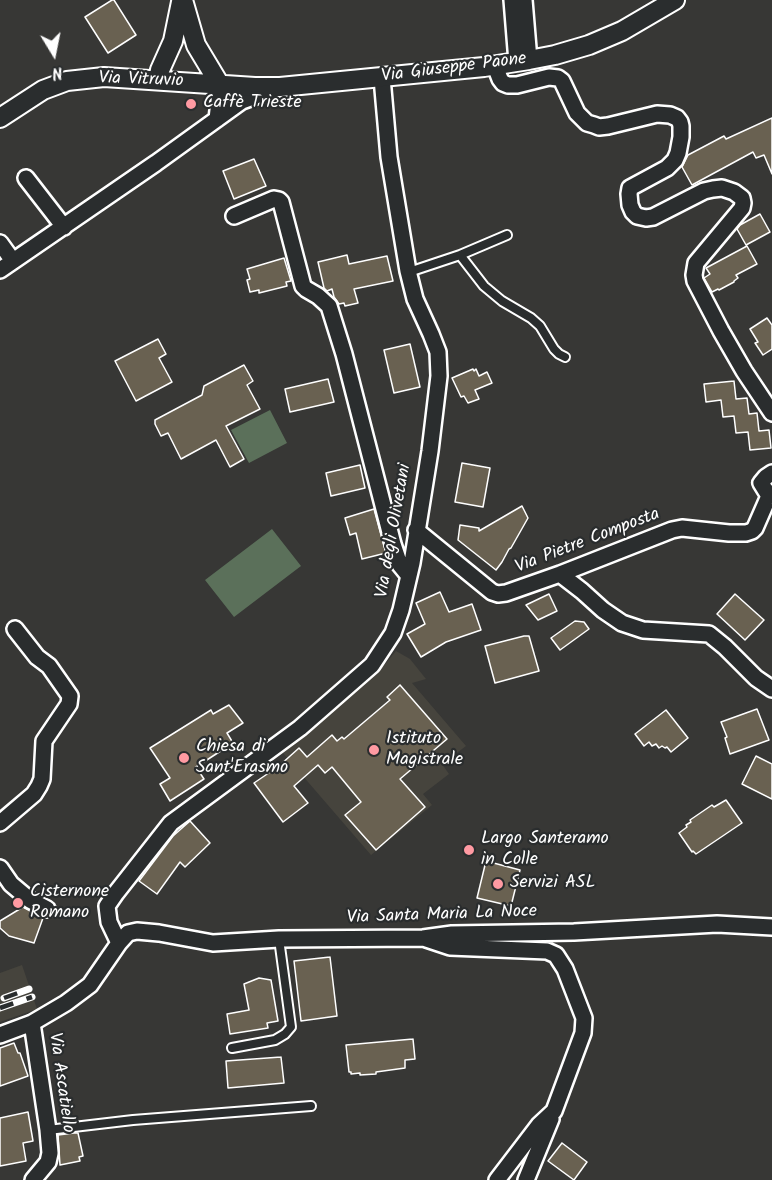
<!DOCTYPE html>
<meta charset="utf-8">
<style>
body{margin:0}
#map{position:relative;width:772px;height:1180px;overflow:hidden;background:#373735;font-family:Kalam,sans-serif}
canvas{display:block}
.north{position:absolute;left:24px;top:24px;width:60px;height:60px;-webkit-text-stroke:4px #2a2d2e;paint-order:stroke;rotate:170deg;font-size:16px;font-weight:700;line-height:24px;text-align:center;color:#fff}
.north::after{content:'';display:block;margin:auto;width:21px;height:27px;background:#fff;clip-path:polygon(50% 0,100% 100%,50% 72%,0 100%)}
</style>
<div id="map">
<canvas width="772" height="1180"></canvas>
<div class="north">N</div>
</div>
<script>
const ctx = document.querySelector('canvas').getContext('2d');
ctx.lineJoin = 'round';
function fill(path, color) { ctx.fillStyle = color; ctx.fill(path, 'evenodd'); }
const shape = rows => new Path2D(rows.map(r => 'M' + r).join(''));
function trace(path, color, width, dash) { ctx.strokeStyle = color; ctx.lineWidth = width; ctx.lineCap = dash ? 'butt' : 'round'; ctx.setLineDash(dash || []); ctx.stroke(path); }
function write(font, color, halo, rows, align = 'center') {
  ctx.font = font + ' Kalam,sans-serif'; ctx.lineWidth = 4.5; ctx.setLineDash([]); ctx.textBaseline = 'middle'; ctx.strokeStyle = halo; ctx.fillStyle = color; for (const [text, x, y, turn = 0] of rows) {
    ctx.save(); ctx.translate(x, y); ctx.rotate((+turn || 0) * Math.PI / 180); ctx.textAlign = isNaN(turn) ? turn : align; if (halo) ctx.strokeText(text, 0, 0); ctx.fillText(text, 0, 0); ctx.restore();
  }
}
fill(shape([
 [396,651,410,659,426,679,412,683,466,746,442,764,449,774,423,794,432,805,371,855,283,753,386,663],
 [22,965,37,1009,0,1022,0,973]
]), '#46443d');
fill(shape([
 [270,410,287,443,249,463,231,430],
 [272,529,301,566,234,617,205,580]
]), '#5b705a');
const building = shape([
 [112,0,114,0,136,35,108,53,85,17,112,0],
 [772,118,772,174,764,155,756,158,753,152,692,185,682,167,688,155,724,136,726,139,772,118],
 [254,159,266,186,234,199,223,171,254,159],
 [760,214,770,232,746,245,737,229,740,225,760,214],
 [747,246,757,264,736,275,738,278,734,281,734,282,719,290,718,289,712,292,704,278,710,274,706,268,747,246],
 [347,255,349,264,387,256,393,281,354,289,358,303,345,306,344,303,339,304,334,297,332,289,327,291,324,288,318,262,347,255],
 [284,258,291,281,286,282,287,286,259,293,259,290,250,292,247,280,250,279,247,269,284,258],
 [767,318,772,325,772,349,763,355,755,343,758,342,750,329,767,318],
 [158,339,166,354,159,358,172,382,136,401,115,361,158,339],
 [410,344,420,387,394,393,384,350,410,344],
 [244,365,253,381,247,385,260,409,226,426,244,459,230,467,216,440,181,459,168,433,161,436,155,424,155,420,202,395,204,386,244,365],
 [473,369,474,371,476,369,479,376,487,372,492,383,475,390,479,399,468,403,464,396,461,397,452,378,473,369],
 [328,379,334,402,290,412,285,389,328,379],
 [734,381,736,399,747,398,749,414,757,413,759,431,769,430,771,448,750,450,748,432,736,433,734,416,723,417,721,400,706,402,704,384,734,381],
 [462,463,490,468,483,507,455,502,462,463],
 [360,465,365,488,331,496,326,473,360,465],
 [522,506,528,518,511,548,509,549,502,562,496,570,458,540,460,525,479,528,479,531,522,506],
 [374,509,386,553,362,559,356,533,350,535,345,518,374,509],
 [440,592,449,612,472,604,481,630,446,642,421,657,407,634,425,624,416,603,440,592],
 [549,594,557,611,538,620,526,605,549,594],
 [735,594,764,620,745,640,717,614,735,594],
 [575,621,584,622,589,629,560,650,551,638,575,621],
 [524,636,529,636,539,671,495,683,485,646,524,636],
 [400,685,447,739,400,779,425,807,376,850,345,815,361,802,332,767,325,773,318,765,294,786,308,803,283,822,254,783,279,766,299,748,307,757,332,735,337,741,342,737,344,739,390,700,387,697,400,685],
 [229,705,243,723,227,733,233,743,196,767,204,779,170,801,160,784,170,778,150,748,211,710,213,714,229,705],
 [757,709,769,740,730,754,725,738,727,737,721,722,757,709],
 [666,710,688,738,671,752,667,747,665,748,662,746,659,748,656,744,652,746,649,742,644,746,635,734,666,710],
 [756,756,772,764,772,799,742,784,756,756],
 [726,800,742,823,696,854,693,851,692,852,679,833,687,827,686,825,691,822,690,820,712,805,714,807,726,800],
 [190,821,210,843,185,867,180,862,157,894,139,881,173,836,190,821],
 [486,861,520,870,511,906,477,898,486,861],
 [23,907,43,918,34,943,9,936,0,928,0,921,23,907],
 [330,957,337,1016,301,1021,294,961,330,957],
 [259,978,271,980,278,1021,267,1023,268,1028,230,1034,227,1014,249,1010,244,984,259,978],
 [413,1039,415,1059,405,1060,405,1068,376,1072,376,1074,360,1075,360,1073,351,1074,351,1072,349,1072,346,1045,413,1039],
 [14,1043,18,1053,20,1053,28,1076,0,1086,0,1048,14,1043],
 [281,1057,284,1083,228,1088,226,1061,281,1057],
 [28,1112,33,1141,23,1143,26,1161,0,1166,0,1118,28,1112],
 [74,1133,78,1133,83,1156,79,1157,80,1161,60,1165,58,1135,74,1133],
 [562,1143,587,1162,574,1180,548,1161,562,1143]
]);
fill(building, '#696151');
trace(building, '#fff', 1.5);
const service = shape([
 [460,255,484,286,502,301,531,318,540,326,554,349,559,354,565,357],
 [408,271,415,270,460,255,507,235],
 [232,1048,275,1040,285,1034,291,1027,279,939],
 [48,1130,133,1120,311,1106]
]);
const minor = shape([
 [512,0,517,62],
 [524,0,529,60],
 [495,66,500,79,503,83,508,85,517,85,549,77,558,78,562,81,577,113,587,123,594,125,599,127,608,126,657,114,670,115,677,118,680,122,681,126,681,137,678,153,675,160,667,168,630,188,629,194,630,205,633,212,637,216,646,218,653,217,704,191,713,189,722,188,734,192,742,198,743,203,742,208,696,263,694,275,695,281,721,331,744,371,772,413],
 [217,119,220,93,220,85],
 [26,178,64,227],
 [234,216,274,199,279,200,281,202,303,286,306,289,318,296,329,306,344,354,393,544,400,565,409,576],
 [0,243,13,261],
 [0,270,156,163,242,101,275,89],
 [769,496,761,483,766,477,772,473],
 [416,530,492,592,498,594,506,593,560,574,672,530,682,528,729,533,746,533,752,531,755,528,769,496,772,493],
 [560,574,582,591,603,610,622,623,643,630,709,634,725,647,756,678,772,689],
 [0,823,34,794,39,786,42,779,44,741,69,704,70,696,49,666,37,657,15,629],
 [0,868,11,884,30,900,47,909],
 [426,939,450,947,547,951,556,955,565,969,584,1018,583,1033,554,1111,539,1125,497,1180],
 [119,943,109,922,107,906,116,893,171,823,300,728,372,665,393,633,401,610,412,563,430,451,439,376,438,352,431,334,415,299,408,271,389,157,382,78],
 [32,1023,48,1130,50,1153,48,1162,33,1180],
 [0,1035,32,1023,66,1003,90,985,119,943,128,933,137,931,159,933,213,943,279,939,423,938,452,934,574,932,717,924,772,927],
 [526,1180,551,1119]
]);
const tertiary = shape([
 [183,0,196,45,220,85],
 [158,80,160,70,173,41,181,2],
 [0,118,43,90,67,81,104,77,255,87,280,87,484,67,529,60,555,55,589,45,622,31,675,0]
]);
trace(service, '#fff', 12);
trace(minor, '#fff', 20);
trace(tertiary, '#fff', 22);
trace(service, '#2a2d2e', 8);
trace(minor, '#2a2d2e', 15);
trace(tertiary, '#2a2d2e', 18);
const rail = shape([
 [4,998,29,989],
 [0,1008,32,997]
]);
trace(rail, '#fff', 7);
trace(rail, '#2a2d2e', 4.5, [14]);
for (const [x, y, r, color] of [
 [191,104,6,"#ff9aa2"],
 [374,750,6,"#ff9aa2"],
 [184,758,6,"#ff9aa2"],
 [469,850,6,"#ff9aa2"],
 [498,884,6,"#ff9aa2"],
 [18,903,6,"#ff9aa2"]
]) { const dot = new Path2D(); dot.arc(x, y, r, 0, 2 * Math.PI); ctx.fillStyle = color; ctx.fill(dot); trace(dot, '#2a2d2e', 2); }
write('18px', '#fff', '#2a2d2e', [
 ["Via Giuseppe Paone",454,69,-7],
 ["Via Vitruvio",141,81,2],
 ["Via degli Olivetani",395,531,-80],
 ["Via Pietre Composta",588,542,-21],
 ["Via Santa Maria La Noce",442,916,-2],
 ["Via Ascatiello",60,1083,82]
]);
write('18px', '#fff', '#2a2d2e', [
 ["Caffè Trieste",203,104],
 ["Istituto",386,740],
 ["Magistrale",386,761],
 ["Chiesa di",196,748],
 ["Sant'Erasmo",196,769],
 ["Largo Santeramo",481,840],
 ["in Colle",481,861],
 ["Servizi ASL",510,884],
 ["Cisternone",30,893],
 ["Romano",30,914]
], 'left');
</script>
